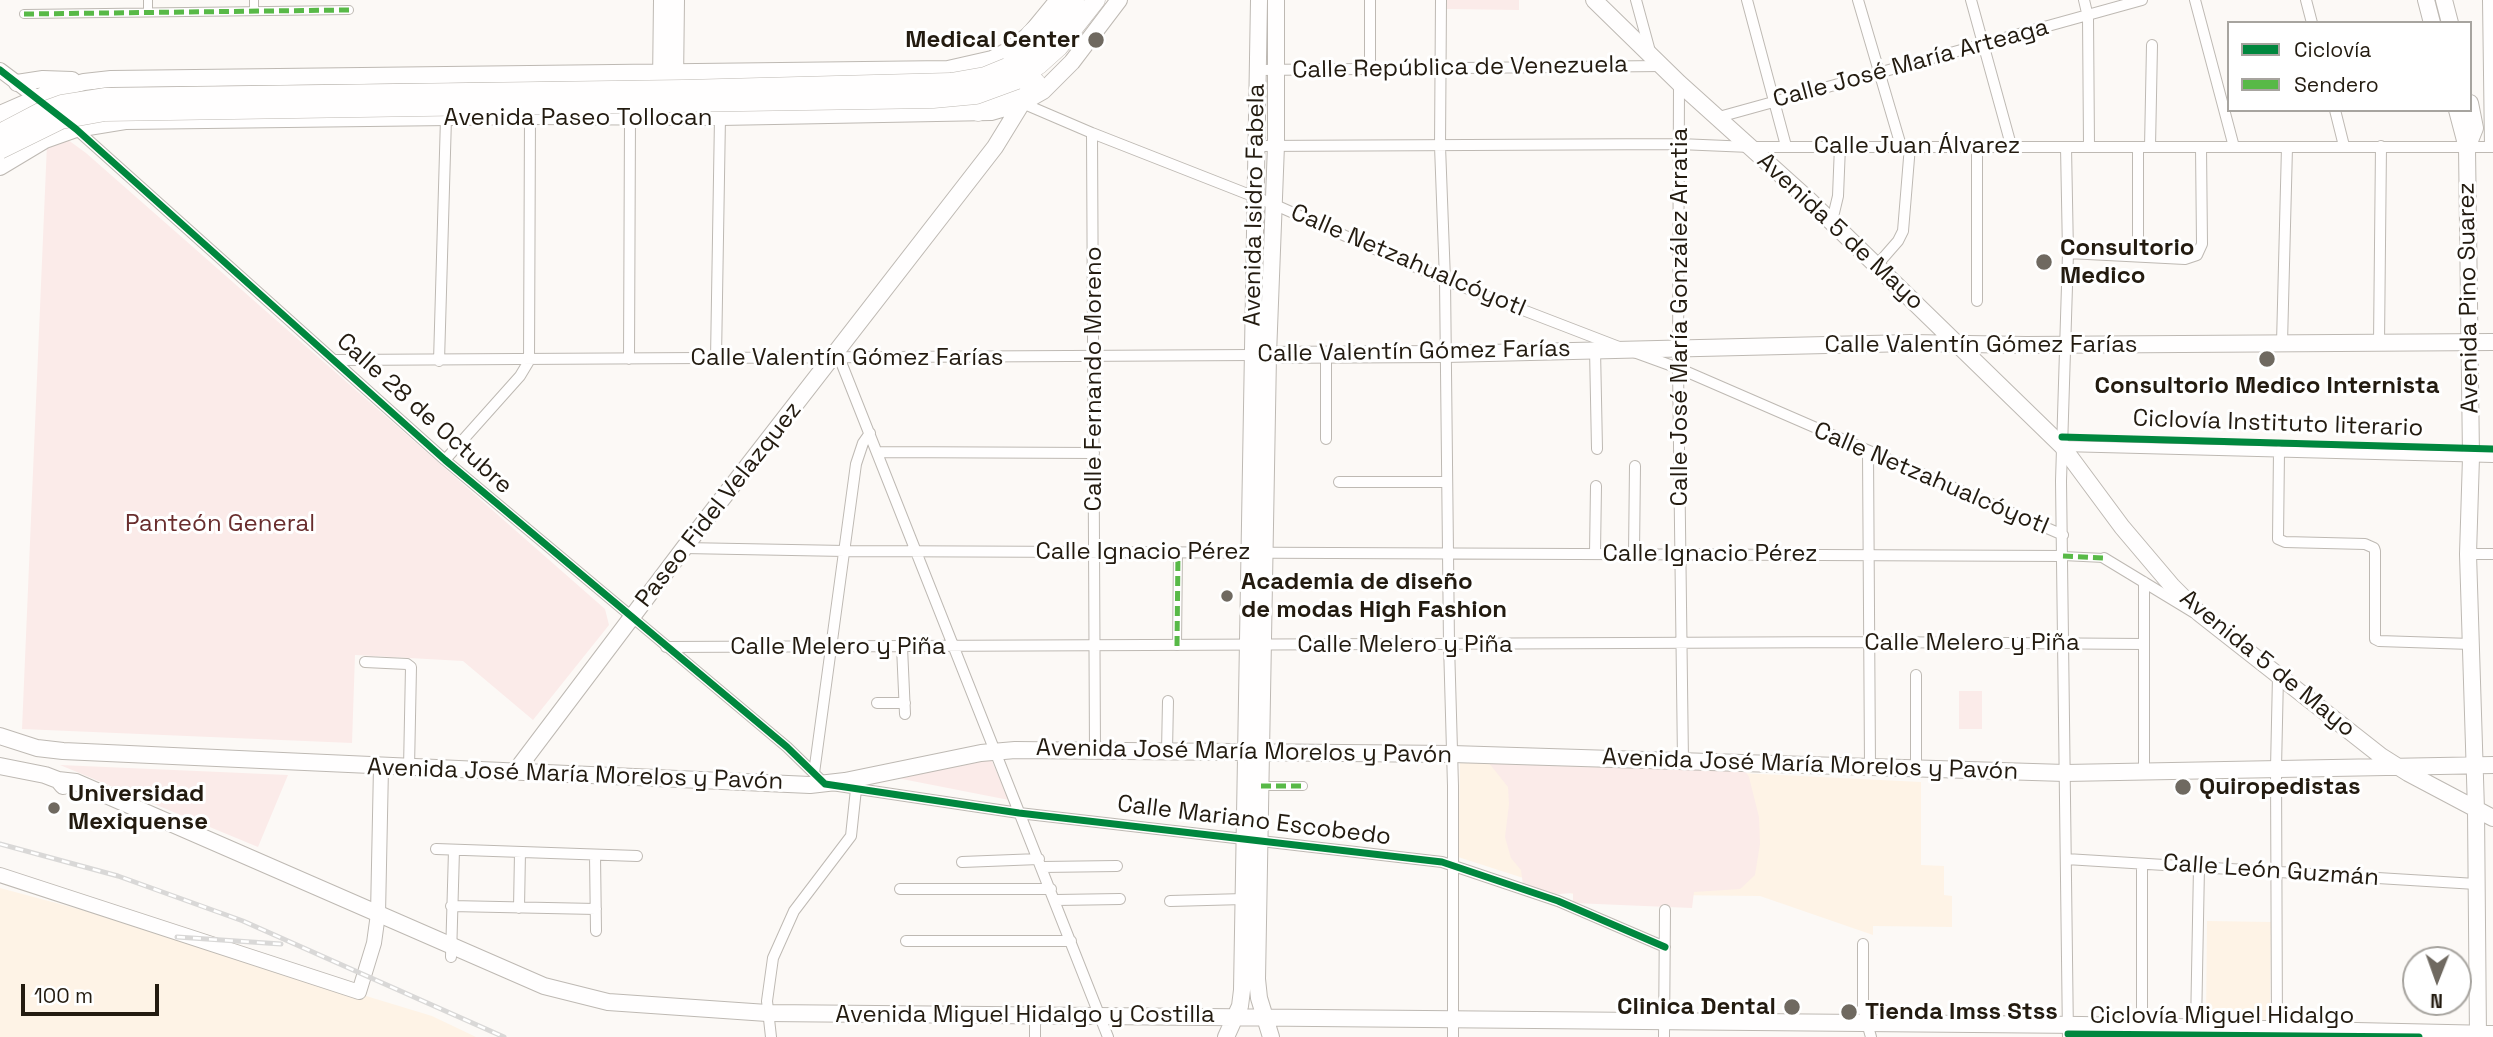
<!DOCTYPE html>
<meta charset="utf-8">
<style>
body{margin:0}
#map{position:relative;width:2493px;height:1037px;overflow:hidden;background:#fcf9f6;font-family:"Space Grotesk",sans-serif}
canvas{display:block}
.legend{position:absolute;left:2227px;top:21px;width:245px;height:91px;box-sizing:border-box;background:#fff;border:2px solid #a7a49f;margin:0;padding:9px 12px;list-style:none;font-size:21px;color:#231b10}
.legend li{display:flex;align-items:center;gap:14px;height:35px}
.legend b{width:35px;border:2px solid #a7a49f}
.north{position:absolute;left:2402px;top:946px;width:70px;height:70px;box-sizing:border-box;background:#fff;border:2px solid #a7a49f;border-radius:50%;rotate:181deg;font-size:19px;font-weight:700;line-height:28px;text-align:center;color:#231b10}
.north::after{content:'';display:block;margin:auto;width:24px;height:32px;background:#6f6960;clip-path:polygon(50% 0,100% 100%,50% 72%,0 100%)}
.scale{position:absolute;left:21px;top:984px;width:138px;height:32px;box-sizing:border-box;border:4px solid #231b10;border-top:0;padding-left:9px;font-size:21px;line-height:24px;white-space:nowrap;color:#231b10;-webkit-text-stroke:5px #fff;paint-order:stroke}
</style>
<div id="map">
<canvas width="2493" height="1037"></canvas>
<ul class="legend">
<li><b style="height:9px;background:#00873e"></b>Ciclovía</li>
<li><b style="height:9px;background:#58b947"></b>Sendero</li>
</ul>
<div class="north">N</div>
<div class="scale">100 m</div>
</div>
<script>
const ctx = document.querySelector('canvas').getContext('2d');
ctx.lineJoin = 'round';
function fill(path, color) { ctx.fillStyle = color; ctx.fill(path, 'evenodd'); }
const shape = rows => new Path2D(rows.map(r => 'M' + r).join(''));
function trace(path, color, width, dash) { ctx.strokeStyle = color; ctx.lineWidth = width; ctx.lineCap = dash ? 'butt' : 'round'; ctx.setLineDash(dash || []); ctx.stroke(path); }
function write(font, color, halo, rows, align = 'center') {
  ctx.font = font + ' "Space Grotesk",sans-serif'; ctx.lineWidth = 6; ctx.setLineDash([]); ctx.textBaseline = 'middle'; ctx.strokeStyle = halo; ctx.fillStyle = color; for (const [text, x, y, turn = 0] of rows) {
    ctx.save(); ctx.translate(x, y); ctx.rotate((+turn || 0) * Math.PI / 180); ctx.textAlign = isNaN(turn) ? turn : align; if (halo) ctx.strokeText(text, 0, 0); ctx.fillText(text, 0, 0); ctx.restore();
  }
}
fill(shape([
 [1460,759,1921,782,1921,865,1944,866,1944,895,1952,896,1952,927,1873,926,1873,935,1760,896,1573,894,1458,857],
 [0,888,86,911,432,1016,476,1037,0,1037],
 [2207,921,2271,922,2270,1020,2206,1019]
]), '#fef3e6');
fill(shape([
 [1447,0,1519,0,1519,10,1447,9],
 [64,137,86,153,605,609,609,625,533,720,463,661,355,655,352,743,22,729,47,144],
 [1959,691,1982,691,1982,729,1959,729],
 [991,759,1009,800,897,778],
 [1489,763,1743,768,1749,777,1759,817,1760,844,1755,875,1740,889,1694,892,1692,908,1573,903,1573,893,1547,895,1523,885,1521,870,1511,858,1505,837,1509,804,1508,787],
 [60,765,288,775,258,847]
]), '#fbebe9');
const pedestrian = shape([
 [148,0,148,12],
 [254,0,254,11],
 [24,14,349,10],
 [2063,556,2104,558],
 [1177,646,1178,552],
 [1261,786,1303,786]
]);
const minor = shape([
 [1370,0,1370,67],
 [1441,0,1440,146,1445,280,1449,644,1453,786,1453,1037],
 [1636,0,1651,55],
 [1747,0,1786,146],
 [1858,0,1901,146],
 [1971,0,2011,145],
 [2084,0,2088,17,2089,146],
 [2195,0,2234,147],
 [2306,0,2312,23],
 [2488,0,2490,147],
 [1258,70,1662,66],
 [1679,83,1678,368,1683,761],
 [1022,103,1092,133,1273,204,1445,280,1619,347],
 [2335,110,2344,146],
 [1719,117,2142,0],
 [76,129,445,460,787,747,825,784,1019,813,1442,862,1558,901,1665,947],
 [1092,133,1095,750],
 [1257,146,1679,144,1750,147,2493,147],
 [2066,147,2068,253,2061,481,2068,1037],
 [2150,147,2152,45],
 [1832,221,1838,196,1840,146],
 [2068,253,2185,259,2197,255,2202,244,2201,147],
 [2138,255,2138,147],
 [1877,265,1898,241,1903,231,1910,146],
 [1977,301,1977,145],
 [2282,343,2287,147],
 [2379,343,2381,146],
 [1595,349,1597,449],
 [1634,352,1678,368,2063,535],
 [1326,355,1326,439],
 [839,357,1108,1037],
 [716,358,720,117],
 [629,359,630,118],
 [335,360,1252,355],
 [439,361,446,118],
 [2062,446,2493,457],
 [2279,451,2278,539,2285,542,2365,544,2374,548,2375,551,2375,639,2379,641,2471,644],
 [878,452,1094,453],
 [1868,452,1870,767],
 [445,460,520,376,529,361,530,116],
 [1339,482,1447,482],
 [684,548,845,551,2063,556],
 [1595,553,1596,486],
 [1634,553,1635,466],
 [2468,554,2493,554],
 [2104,558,2193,612],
 [2144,582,2144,771],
 [666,647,1869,642,2144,644],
 [902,647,905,714],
 [365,662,407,664,411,667,409,768],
 [877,703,905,703],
 [1167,751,1168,701],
 [1916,768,1916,675],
 [814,773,856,464,863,443,870,433],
 [436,849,637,856],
 [595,855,596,931],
 [2066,859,2476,884],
 [962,862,1039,859],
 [2142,864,2142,1026],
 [1042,867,1117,866],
 [900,889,1051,889],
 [1056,900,1120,899],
 [1170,901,1244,899],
 [451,906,596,909],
 [519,908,520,852],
 [906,941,1071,941],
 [1863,944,1863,1009,1871,1037],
 [451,957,454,850],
 [1035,1016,1035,1037],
 [2196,1027,2199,867],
 [2277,1034,2276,768,2278,676],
 [771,1037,767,1001,773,958,794,911,851,836,856,789],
 [1664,1037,1665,910]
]);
const tertiary = shape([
 [0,70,44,103],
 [0,875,359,992,374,943,378,914,381,767]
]);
const secondary = shape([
 [1594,0,1679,83,1810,201,2062,446,2122,527,2172,586,2199,613,2381,756,2408,773,2493,818],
 [2426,0,2432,23],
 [2444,0,2450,23],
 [675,82,676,0],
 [17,83,43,79,72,80],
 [661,83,662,0],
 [2457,110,2467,148,2471,457,2468,554,2476,810,2478,1037],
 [0,114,55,90,84,82,111,79,948,69,992,59,1011,49,1030,34,1058,0],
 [2467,148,2475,128,2470,103],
 [0,167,45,140,76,129,125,121,530,116,720,117,991,112,1022,103,1043,91,1072,62,1119,0],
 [1252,355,1446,354,1911,343,2026,345,2493,342],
 [0,736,37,748,63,751,810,785,845,781,981,753,1015,750,1452,754,2065,773,2493,765],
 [0,766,45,775,58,780,63,786],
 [515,772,684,548,995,147,1022,103],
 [58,780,76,782,544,986,608,1002,767,1013,2082,1025,2493,1034],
 [1226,1037,1240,1006,1242,990,1259,0],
 [1271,1037,1259,998,1257,979,1268,355,1276,145,1276,0]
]);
const trunk = shape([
 [1030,34,1058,9],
 [1007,67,1026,56,1041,43,1075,0],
 [1017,80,1039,65,1059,47,1096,0],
 [978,112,1036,82]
]);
trace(pedestrian, '#beb9b3', 10);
trace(minor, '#beb9b3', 12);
trace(tertiary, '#beb9b3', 16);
trace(secondary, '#beb9b3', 18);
trace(trunk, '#beb9b3', 19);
trace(pedestrian, '#fffefe', 8);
trace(minor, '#fffefe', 10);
trace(tertiary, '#fffefe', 14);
trace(secondary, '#fffefe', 16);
trace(trunk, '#fffefe', 18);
const rail = shape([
 [0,844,118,876,243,921,504,1037],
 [177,937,281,944]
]);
trace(rail, '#d9d8d7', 5);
trace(rail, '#fff', 2.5, [8]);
const trunkBridge = shape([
 [0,133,40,112,62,104,106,97,684,89,951,82,985,76,1007,67],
 [0,150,61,120,105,112,933,99,976,95,1017,80]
]);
trace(trunkBridge, '#beb9b3', 19, []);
trace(trunkBridge, '#fffefe', 18);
trace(shape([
 [24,14,349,10],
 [2063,556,2104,558],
 [1177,646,1178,552],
 [1261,786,1303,786]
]), '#58b947', 5, [10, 5]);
trace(shape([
 [0,70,76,129,445,460,787,747,825,784,1019,813,1442,862,1558,901,1665,947],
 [2062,437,2493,449],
 [2068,1034,2419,1037]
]), '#00873e', 7);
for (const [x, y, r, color] of [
 [1096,40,9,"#6f6960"],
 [2044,262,9,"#6f6960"],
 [2267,359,9,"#6f6960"],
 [1227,596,7,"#6f6960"],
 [2183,787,9,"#6f6960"],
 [54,808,7,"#6f6960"],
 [1792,1007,9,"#6f6960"],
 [1849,1012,9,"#6f6960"]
]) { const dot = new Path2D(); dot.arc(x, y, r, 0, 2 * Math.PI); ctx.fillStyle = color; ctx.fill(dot); trace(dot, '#fff', 2.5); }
write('bold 24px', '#231b10', '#fff', [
 ["Medical Center",1080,40,"right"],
 ["Consultorio",2060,248],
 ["Medico",2060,276],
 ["Consultorio Medico Internista",2267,386,"center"],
 ["Academia de diseño",1241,582],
 ["de modas High Fashion",1241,610],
 ["Quiropedistas",2199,787],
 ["Universidad",68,794],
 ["Mexiquense",68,822],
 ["Clinica Dental",1776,1007,"right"],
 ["Tienda Imss Stss",1865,1012]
], 'left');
write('24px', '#231b10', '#fff', [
 ["Calle José María Arteaga",1911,64,-15],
 ["Calle República de Venezuela",1460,68,-1],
 ["Avenida Paseo Tollocan",578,118],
 ["Calle Juan Álvarez",1917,146],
 ["Avenida Isidro Fabela",1255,205,-89],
 ["Avenida 5 de Mayo",1840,232,43],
 ["Calle Netzahualcóyotl",1408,261,23],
 ["Avenida Pino Suarez",2469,298,-91],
 ["Calle José María González Arratia",1680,317,-90],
 ["Calle Valentín Gómez Farías",1981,345],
 ["Calle Valentín Gómez Farías",1414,352,-1],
 ["Calle Valentín Gómez Farías",847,358],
 ["Calle Fernando Moreno",1094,379,-90],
 ["Calle 28 de Octubre",424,414,42],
 ["Ciclovía Instituto literario",2278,424,2],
 ["Calle Netzahualcóyotl",1931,479,23],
 ["Paseo Fidel Velazquez",719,505,-52],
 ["Calle Ignacio Pérez",1143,552],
 ["Calle Ignacio Pérez",1710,554],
 ["Calle Melero y Piña",1972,643],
 ["Calle Melero y Piña",1405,645],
 ["Calle Melero y Piña",838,647],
 ["Avenida 5 de Mayo",2267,664,39],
 ["Avenida José María Morelos y Pavón",1244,752,1],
 ["Avenida José María Morelos y Pavón",1810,765,2],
 ["Avenida José María Morelos y Pavón",575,775,2],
 ["Calle Mariano Escobedo",1254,821,7],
 ["Calle León Guzmán",2271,871,4],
 ["Avenida Miguel Hidalgo y Costilla",1025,1015],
 ["Ciclovía Miguel Hidalgo",2222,1016]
]);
write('24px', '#692d2d', '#fff', [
 ["Panteón General",220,524]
]);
</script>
